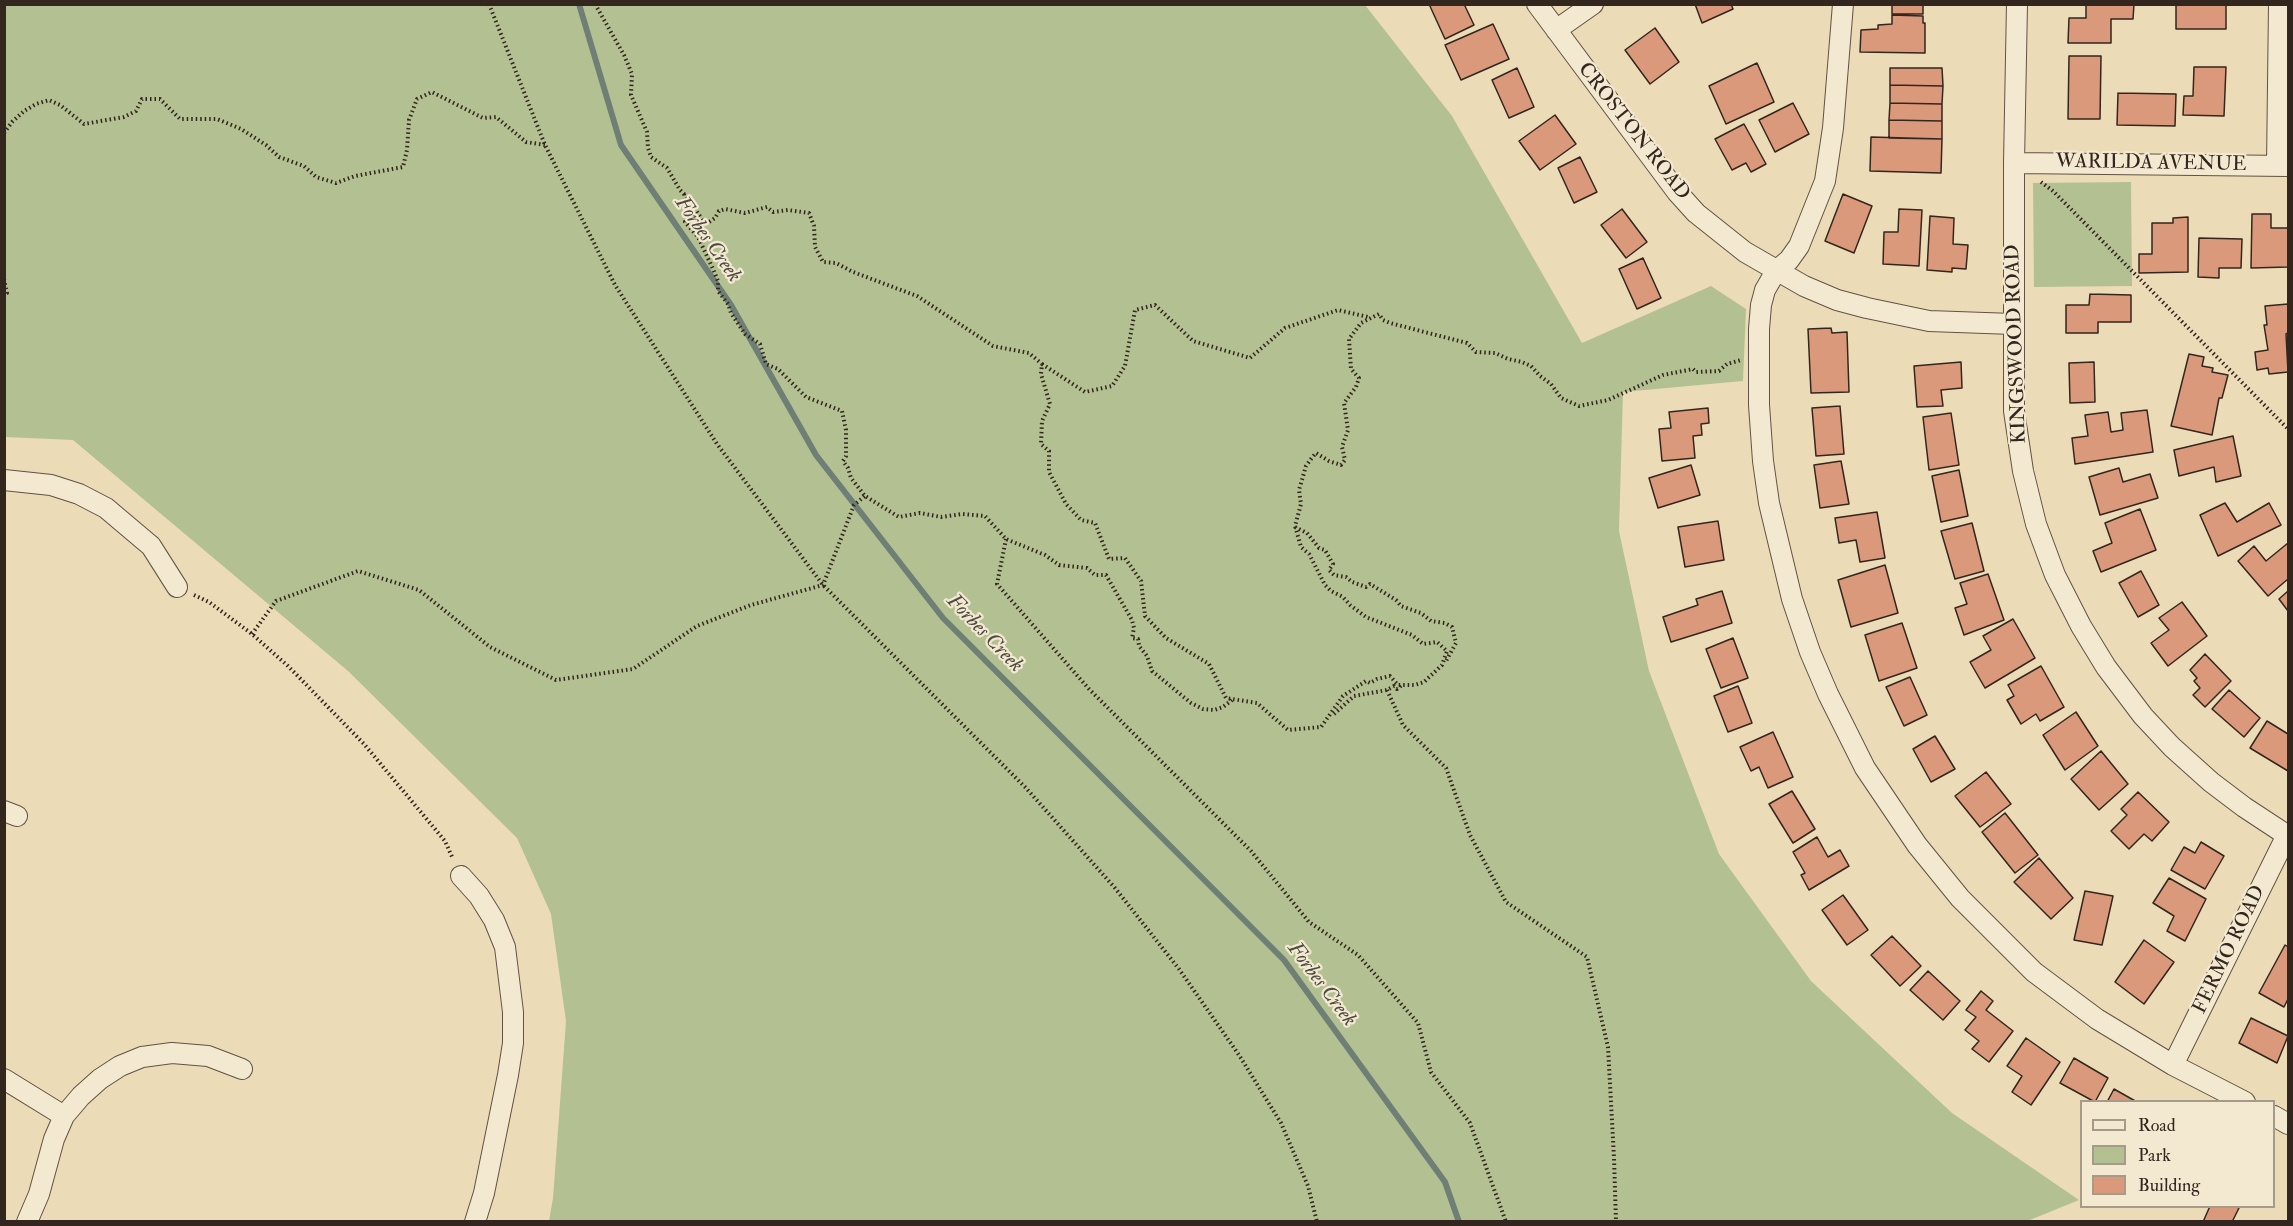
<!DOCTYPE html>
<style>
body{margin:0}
#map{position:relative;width:2293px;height:1226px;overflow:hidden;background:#ecdbb7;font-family:"IM FELL Double Pica",serif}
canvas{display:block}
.frame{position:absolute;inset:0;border:6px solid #33261e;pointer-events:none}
.legend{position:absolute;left:2080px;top:1100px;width:195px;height:108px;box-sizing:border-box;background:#f3e8d0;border:2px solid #a69a89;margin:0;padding:8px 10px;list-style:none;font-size:18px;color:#33261e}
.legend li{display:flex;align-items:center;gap:12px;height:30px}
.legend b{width:30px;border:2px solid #a69a89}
</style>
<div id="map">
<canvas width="2293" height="1226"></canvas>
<div class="frame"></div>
<ul class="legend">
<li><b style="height:8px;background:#f3e8d0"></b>Road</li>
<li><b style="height:16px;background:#b3c192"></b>Park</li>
<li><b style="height:16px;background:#db997c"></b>Building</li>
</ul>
</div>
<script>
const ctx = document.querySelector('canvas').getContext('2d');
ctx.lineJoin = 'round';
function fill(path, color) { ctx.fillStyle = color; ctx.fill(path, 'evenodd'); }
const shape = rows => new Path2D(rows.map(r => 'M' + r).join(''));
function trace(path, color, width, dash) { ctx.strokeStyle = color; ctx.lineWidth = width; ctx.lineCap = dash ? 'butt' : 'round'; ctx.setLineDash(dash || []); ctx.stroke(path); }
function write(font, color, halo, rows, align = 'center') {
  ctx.font = font + ' "IM FELL Double Pica",serif'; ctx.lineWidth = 4.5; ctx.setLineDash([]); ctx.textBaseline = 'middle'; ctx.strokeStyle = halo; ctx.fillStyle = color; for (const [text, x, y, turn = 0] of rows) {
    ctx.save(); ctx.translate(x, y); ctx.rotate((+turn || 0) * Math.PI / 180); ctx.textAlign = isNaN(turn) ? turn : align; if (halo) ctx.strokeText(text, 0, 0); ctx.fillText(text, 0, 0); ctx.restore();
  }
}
fill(shape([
 [5,4,1365,5,1452,116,1582,343,1711,286,1746,309,1743,381,1623,392,1619,531,1649,671,1719,854,1811,981,1952,1113,2079,1200,2025,1222,549,1221,553,1198,566,1021,551,914,517,838,348,671,73,440,5,437],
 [2131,182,2132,286,2034,287,2033,183]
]), '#b3c192');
trace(shape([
 [579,4,621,145,731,305,816,455,943,618,1284,960,1445,1182,1459,1222]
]), '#707f76', 6);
const building = shape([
 [1429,4,1464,4,1474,25,1445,39,1429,4],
 [1695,4,1731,4,1733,9,1702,23,1695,4],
 [1892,4,1923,4,1923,14,1892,14,1892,4],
 [2086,4,2134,4,2133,19,2111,19,2111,43,2068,43,2069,18,2086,18,2086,4],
 [2176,4,2226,4,2226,29,2176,29,2176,4],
 [1892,15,1923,16,1923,23,1925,23,1925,53,1860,52,1861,30,1878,29,1878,25,1892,24,1892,15],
 [1493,24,1509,59,1461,80,1445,45,1493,24],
 [1655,28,1679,62,1650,84,1625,50,1655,28],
 [2069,56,2101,56,2100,119,2068,119,2069,56],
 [1757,63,1774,102,1726,124,1709,86,1757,63],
 [2194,67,2226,67,2224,116,2183,115,2184,96,2193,96,2194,67],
 [1517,68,1534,107,1509,118,1492,80,1517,68],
 [1890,68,1942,68,1943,86,1890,85,1890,68],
 [1890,85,1943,86,1942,104,1890,103,1890,85],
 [2118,93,2176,94,2175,126,2117,125,2118,93],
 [1793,103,1809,134,1775,152,1759,120,1793,103],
 [1890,103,1942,104,1942,121,1889,120,1890,103],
 [1555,115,1576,144,1540,170,1519,141,1555,115],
 [1889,120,1942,121,1942,139,1889,138,1889,120],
 [1744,124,1766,164,1751,172,1746,163,1732,170,1715,139,1744,124],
 [1871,137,1942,139,1941,173,1870,171,1871,137],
 [1580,157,1597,192,1574,203,1558,168,1580,157],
 [1843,194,1872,206,1854,253,1825,241,1843,194],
 [1622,209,1647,242,1626,258,1601,225,1622,209],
 [1899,209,1922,210,1919,266,1883,264,1884,232,1898,232,1899,209],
 [2252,214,2271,214,2271,228,2288,228,2288,267,2251,268,2252,214],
 [1930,216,1954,218,1953,244,1968,245,1966,269,1952,268,1952,272,1927,270,1930,216],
 [2188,217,2188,272,2139,273,2139,254,2152,254,2152,223,2173,223,2173,218,2188,217],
 [2199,238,2242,239,2241,268,2219,268,2219,278,2198,277,2199,238],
 [1643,258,1661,298,1637,309,1619,269,1643,258],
 [2090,294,2131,295,2131,322,2098,322,2098,333,2066,333,2066,305,2089,305,2090,294],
 [2288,304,2288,333,2286,334,2288,372,2269,374,2268,368,2257,370,2255,352,2268,350,2264,325,2267,325,2265,306,2288,304],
 [1831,328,1832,333,1847,332,1849,392,1811,393,1808,329,1831,328],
 [2189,354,2204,357,2202,366,2213,368,2212,372,2228,375,2222,398,2219,398,2212,435,2171,426,2189,354],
 [1961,362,1962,388,1941,390,1943,406,1917,407,1914,366,1961,362],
 [2094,362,2095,402,2070,403,2069,363,2094,362],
 [1840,406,1844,454,1816,456,1812,408,1840,406],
 [1708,408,1709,423,1701,424,1702,435,1693,436,1695,458,1662,461,1659,429,1671,428,1669,412,1708,408],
 [2147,410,2153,452,2075,464,2072,438,2088,436,2085,415,2108,412,2111,432,2123,430,2121,413,2147,410],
 [1951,413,1959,465,1929,470,1923,417,1951,413],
 [2233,436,2241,476,2216,482,2214,467,2179,476,2174,450,2233,436],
 [1841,461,1849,504,1820,508,1814,465,1841,461],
 [1691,465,1700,495,1658,508,1649,478,1691,465],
 [2119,468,2123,482,2150,474,2158,498,2100,515,2089,477,2119,468],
 [1959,470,1968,516,1941,522,1932,476,1959,470],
 [2225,503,2237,522,2269,503,2281,525,2218,556,2200,515,2225,503],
 [2140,509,2156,550,2101,572,2093,551,2112,543,2105,523,2140,509],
 [1877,512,1885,558,1860,562,1856,540,1839,543,1835,518,1877,512],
 [1718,521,1724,560,1685,567,1678,527,1718,521],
 [1972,523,1984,571,1955,579,1941,531,1972,523],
 [2288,543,2288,579,2268,596,2238,561,2254,546,2266,561,2288,543],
 [1885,565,1898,613,1851,627,1838,580,1885,565],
 [2141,571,2159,605,2138,617,2119,583,2141,571],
 [1988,574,2004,620,1964,635,1955,608,1967,604,1960,583,1988,574],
 [1722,591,1732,623,1671,642,1663,617,1698,605,1696,599,1722,591],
 [2288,591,2288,611,2279,599,2288,591],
 [2182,602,2207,636,2168,666,2151,643,2169,630,2159,618,2182,602],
 [2013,619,2035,658,1985,688,1970,662,1991,650,1983,636,2013,619],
 [1902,623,1917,668,1879,681,1865,635,1902,623],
 [1733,638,1748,678,1721,688,1706,649,1733,638],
 [2205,654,2231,681,2205,707,2193,695,2200,688,2194,681,2197,678,2190,670,2205,654],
 [2041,666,2064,707,2040,721,2036,714,2021,724,2007,700,2014,696,2008,685,2041,666],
 [1910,677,1927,715,1904,726,1886,687,1910,677],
 [1738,686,1752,723,1728,732,1714,696,1738,686],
 [2229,690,2260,718,2244,737,2212,709,2229,690],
 [2076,712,2098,746,2065,770,2043,735,2076,712],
 [2267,721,2288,734,2288,771,2250,748,2267,721],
 [1773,732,1793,777,1768,788,1759,767,1751,771,1740,747,1773,732],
 [1935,736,1955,769,1931,782,1913,749,1935,736],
 [2101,751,2128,784,2099,810,2071,779,2101,751],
 [1986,772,2011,804,1980,827,1955,796,1986,772],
 [1792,791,1815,829,1793,843,1769,804,1792,791],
 [2138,792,2169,822,2152,841,2144,834,2129,849,2111,831,2127,815,2121,809,2138,792],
 [2005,813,2038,855,2015,873,1982,832,2005,813],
 [1817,837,1828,857,1840,850,1849,866,1809,890,1801,875,1805,873,1793,852,1817,837],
 [2201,842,2224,856,2205,889,2171,870,2184,847,2195,853,2201,842],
 [2039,858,2073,898,2051,919,2014,882,2039,858],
 [2169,878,2206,899,2185,941,2167,931,2174,916,2153,903,2169,878],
 [2085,891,2113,896,2102,945,2074,940,2085,891],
 [1843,895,1868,930,1847,945,1822,910,1843,895],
 [1892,936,1921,966,1900,986,1871,955,1892,936],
 [2144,940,2174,962,2144,1004,2115,982,2144,940],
 [2285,945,2288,947,2288,999,2284,1007,2259,993,2285,945],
 [1928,971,1960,1001,1943,1020,1910,990,1928,971],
 [1981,991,1993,1001,1986,1010,2013,1031,1989,1062,1972,1049,1979,1041,1965,1030,1976,1017,1966,1010,1981,991],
 [2251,1018,2288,1036,2277,1063,2239,1043,2251,1018],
 [2026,1038,2060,1062,2031,1105,2012,1092,2022,1076,2007,1066,2026,1038],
 [2074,1058,2108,1078,2095,1102,2060,1083,2074,1058],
 [2114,1089,2137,1102,2107,1102,2114,1089],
 [2210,1206,2235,1206,2239,1208,2232,1222,2203,1222,2210,1206]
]);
fill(building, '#db997c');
trace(building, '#33261e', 1.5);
const minor = shape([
 [1537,4,1677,192,1696,213,1745,252,1804,286,1837,300,1867,308,1929,321,2013,324],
 [1843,4,1833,128,1825,181,1799,246,1789,260,1776,271,1765,290,1761,305,1759,329,1759,405,1763,461,1769,503,1792,599,1810,652,1828,694,1865,768,1917,845,1960,898,2034,972,2097,1019,2173,1065,2245,1102],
 [2017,4,2014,163,2014,411,2023,471,2036,524,2055,575,2081,626,2106,667,2143,716,2172,747,2211,782,2244,807,2288,836],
 [1556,30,1593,4],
 [2014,163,2288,166],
 [2277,166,2279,4],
 [4,480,51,485,79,494,106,508,151,546,177,587],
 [4,811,17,816],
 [461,876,479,896,494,920,505,947,513,1012,513,1043,508,1075,484,1193,475,1222],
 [2173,1065,2287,835],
 [4,1079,64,1116],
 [2274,1116,2288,1124],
 [27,1222,39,1194,54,1139,64,1116,81,1096,100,1079,120,1066,142,1057,172,1053,208,1056,242,1069]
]);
trace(minor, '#615344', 22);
trace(shape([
 [489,4,545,145,615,285,717,444,823,585,1026,788,1115,888,1179,969,1239,1055,1281,1123,1308,1186,1317,1222],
 [595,4,624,55,632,74,631,95,647,132,648,148,651,157,667,168,680,190,686,196,704,222,709,222,715,218,719,211,725,209,745,213,767,207,773,212,788,210,809,213,814,226,815,247,823,262,836,263,853,272,917,296,993,346,1029,353,1042,364,1041,374,1050,404,1042,421,1041,444,1049,451,1049,472,1066,504,1081,520,1095,523,1109,559,1125,558,1141,581,1145,616,1166,638,1209,664,1226,698,1257,703,1288,730,1321,727,1343,696,1366,681,1370,683,1377,679,1390,676,1398,685,1415,685,1424,682,1442,665,1447,651,1437,642,1423,644,1412,635,1366,617,1350,605,1343,597,1331,591,1325,585,1309,554,1301,547,1295,526,1301,504,1299,490,1306,466,1311,459,1316,453,1329,461,1341,465,1345,460,1342,447,1348,430,1344,403,1356,387,1359,378,1351,369,1349,339,1361,323,1379,314,1383,320,1390,323,1467,343,1476,352,1495,353,1508,359,1522,362,1531,366,1540,376,1551,384,1561,398,1579,406,1608,400,1663,375,1693,369,1696,372,1719,371,1727,364,1741,360],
 [4,133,12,122,24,111,36,104,49,100,60,105,84,124,124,117,136,111,142,99,160,99,180,119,217,119,241,129,266,145,279,157,304,166,316,177,336,183,355,176,403,167,407,150,409,120,417,99,432,92,483,118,496,117,526,142,545,145],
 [2041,182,2053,191,2288,429],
 [684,194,687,214,685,222,698,237,713,269,718,281,718,291,728,304,731,313,745,334,760,344,766,364,778,369,806,397,842,411,846,430,846,456,843,461,848,468,851,478,865,496,899,517,920,513,941,517,962,514,985,516,1006,539,1045,555,1059,565,1087,568,1095,575,1106,575,1132,620,1134,628,1132,638,1138,639,1139,646,1147,656,1152,671,1191,703,1203,709,1214,710,1223,707,1232,700],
 [4,279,7,293,4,295],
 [1042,364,1085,392,1112,386,1125,366,1135,310,1155,305,1193,341,1250,358,1285,328,1338,310,1368,317],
 [1295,527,1307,533,1319,548,1325,550,1333,564,1329,570,1334,575,1346,577,1352,582,1366,587,1370,584,1396,600,1401,606,1421,613,1431,621,1445,623,1452,627,1456,643,1446,661],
 [1006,539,997,584,1089,689,1251,851,1309,922,1358,955,1418,1023,1431,1072,1470,1123,1506,1222],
 [194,595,209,602,252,634,288,666,364,744,445,841,453,859],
 [252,634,276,601,358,571,419,590,490,647,556,680,633,669,697,626,751,605,823,585,854,505,865,496],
 [1387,690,1403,725,1446,768,1470,835,1506,902,1587,957,1608,1047,1614,1158,1616,1222],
 [1334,714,1354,696,1387,690,1394,686,1397,689,1402,685]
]), '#33261e', 4, [1.5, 3]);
trace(minor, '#f3e8d0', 20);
write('20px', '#33261e', '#f3e8d0', [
 ["CROSTON ROAD",1633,132,52],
 ["WARILDA AVENUE",2151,164,1],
 ["KINGSWOOD ROAD",2017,344,-92],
 ["FERMO ROAD",2230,950,-64]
]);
write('italic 21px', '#4c4b42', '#f3e8d0', [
 ["Forbes Creek",707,240,55],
 ["Forbes Creek",984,634,46],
 ["Forbes Creek",1321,985,53]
]);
</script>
